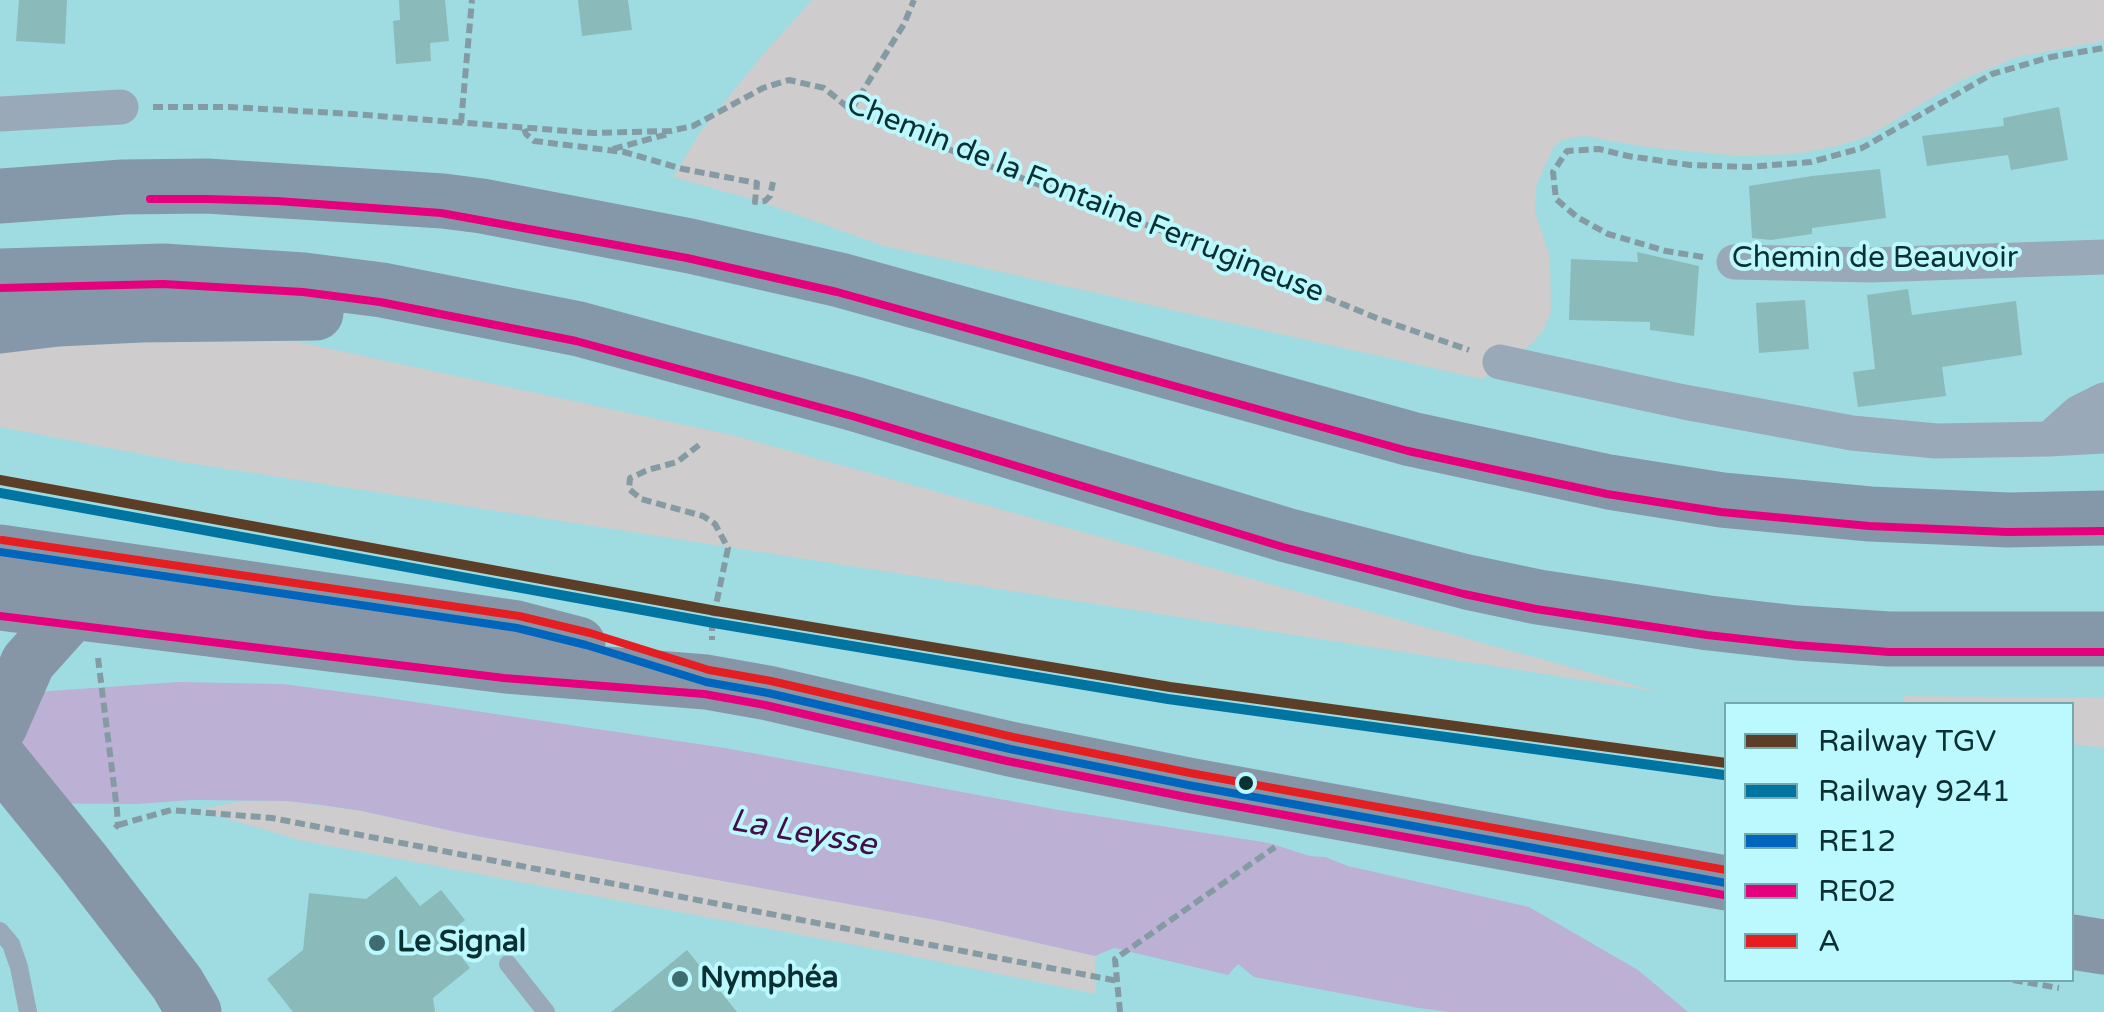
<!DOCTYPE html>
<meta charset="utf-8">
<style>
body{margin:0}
#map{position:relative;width:2104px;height:1012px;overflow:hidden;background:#9fdce2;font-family:"Varela Round",sans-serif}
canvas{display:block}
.legend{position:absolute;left:1724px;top:702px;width:350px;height:280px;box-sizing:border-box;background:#bbf9fe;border:2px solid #74a9ad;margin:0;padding:12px 18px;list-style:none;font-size:30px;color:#0a3033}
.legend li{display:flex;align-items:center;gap:20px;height:50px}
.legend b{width:50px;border:2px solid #74a9ad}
</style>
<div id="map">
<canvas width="2104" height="1012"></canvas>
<ul class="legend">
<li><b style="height:12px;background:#5c3e26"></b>Railway TGV</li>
<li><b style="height:12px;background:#0075a1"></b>Railway 9241</li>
<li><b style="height:12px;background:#0065bd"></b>RE12</li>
<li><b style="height:12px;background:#e5007d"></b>RE02</li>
<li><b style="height:12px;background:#e51e22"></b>A</li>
</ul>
</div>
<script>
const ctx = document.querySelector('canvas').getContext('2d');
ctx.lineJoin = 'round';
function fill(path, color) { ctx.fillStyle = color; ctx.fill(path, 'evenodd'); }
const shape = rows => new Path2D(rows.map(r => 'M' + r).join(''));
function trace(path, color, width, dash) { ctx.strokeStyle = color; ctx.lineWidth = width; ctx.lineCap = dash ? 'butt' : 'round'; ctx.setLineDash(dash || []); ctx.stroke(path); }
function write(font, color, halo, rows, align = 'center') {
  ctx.font = font + ' "Varela Round",sans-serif'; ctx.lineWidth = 8; ctx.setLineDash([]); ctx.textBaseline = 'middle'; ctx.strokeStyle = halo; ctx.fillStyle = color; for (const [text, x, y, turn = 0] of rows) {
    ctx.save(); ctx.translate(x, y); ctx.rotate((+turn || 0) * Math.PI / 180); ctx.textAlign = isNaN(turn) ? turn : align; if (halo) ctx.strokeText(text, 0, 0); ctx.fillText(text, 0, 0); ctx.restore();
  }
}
fill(shape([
 [812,0,2104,0,2104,41,2017,57,1960,81,1867,137,1838,146,1795,154,1739,156,1646,147,1584,136,1562,140,1553,148,1536,186,1535,212,1550,257,1551,311,1544,329,1534,342,1482,379,884,246,758,201,673,177,699,134,759,59],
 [225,337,298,342,732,435,1660,692,182,462,0,427,0,344],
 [1904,696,2104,698,2104,748,2072,744,2072,704,1904,704],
 [244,801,287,801,362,811,466,834,941,921,1095,956,1096,994,891,952,303,841,197,810]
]), '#cecccd');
fill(shape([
 [178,682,283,684,381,697,725,748,1059,810,1269,843,1310,856,1325,857,1348,866,1529,907,1638,970,1688,1012,1449,1012,1419,1008,1254,977,1238,964,1228,975,1114,948,1095,956,941,921,466,834,362,811,322,805,287,801,193,800,137,804,0,803,0,699,50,691]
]), '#bcb0d4');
fill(shape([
 [19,0,67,0,65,44,16,41],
 [399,0,445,0,449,41,430,43,431,61,396,64,393,21,400,20],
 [578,0,628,0,632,30,582,36],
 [2059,107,2068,160,2011,170,2008,155,1927,166,1922,136,2004,126,2003,118],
 [1880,169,1886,218,1812,228,1812,234,1771,240,1752,238,1749,186,1812,176],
 [1637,252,1699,266,1694,336,1650,330,1650,322,1569,320,1571,259,1638,262],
 [1908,289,1912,315,2016,301,2022,355,1942,367,1946,396,1858,407,1853,372,1875,369,1867,295],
 [1805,300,1809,349,1759,353,1756,303],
 [396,876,420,906,441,890,465,920,445,936,470,968,433,998,435,1012,293,1012,267,979,303,950,309,893,366,899],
 [687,950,737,1012,611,1012,641,988]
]), '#8ababa');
trace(shape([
 [153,107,229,107,353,114,593,133,670,131,693,126,763,88,789,80,824,88,851,110,995,168,1181,238,1379,319,1469,350],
 [851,110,904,24,914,0],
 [461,123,472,0],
 [524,129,526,134,534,141,624,152,683,169,757,183,755,202,765,201,770,196,773,182],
 [613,149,668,134],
 [1703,257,1666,251,1608,234,1577,217,1556,199,1553,172,1567,151,1599,149,1628,156,1690,165,1748,167,1811,162,1862,148,1992,74,2051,57,2104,48],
 [699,445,677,462,648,470,630,478,629,489,641,499,703,516,715,524,728,548,712,624,712,640],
 [98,658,117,810,118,825,115,828],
 [118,825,171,810,272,818,1118,981],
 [2013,980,2059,988],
 [1120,1012,1115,959,1275,847]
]), '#859ba4', 6, [10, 5]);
trace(shape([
 [0,931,11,944,19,967,28,1012],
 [508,964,546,1012]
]), '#9aa9b7', 18);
trace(shape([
 [0,114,121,107],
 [1734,262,1871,265,2104,257],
 [1500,362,1684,402,1852,433,1936,441,2049,439,2104,436],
 [2049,439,2078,413,2104,400]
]), '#9aa9b7', 35);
trace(shape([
 [0,552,517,628,578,644],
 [0,603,506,666,706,682,768,693,1010,749,1188,785,1726,883],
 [0,726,28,662,72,613],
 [0,759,82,860,177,983,194,1012],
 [2072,942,2104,947]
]), '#8696a7', 55);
trace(shape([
 [0,196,123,187,207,186,443,201,482,206,690,246,840,280,1411,439,1609,482,1722,500,1870,514,2008,520,2104,518],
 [0,276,163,271,304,280,382,290,579,329,855,404,1286,535,1467,582,1538,597,1709,623,1797,633,1889,639,2104,639],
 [0,326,58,319,141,315,316,313]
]), '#8598aa', 55);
trace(shape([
 [0,552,517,628,586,645,706,682,768,693,1010,749,1188,785,1726,883]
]), '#0065bd', 8);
trace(shape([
 [150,199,207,199,277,201,441,213,687,258,837,292,1408,451,1607,494,1721,512,1869,526,2007,532,2104,531],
 [0,288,163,284,303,292,380,302,576,341,852,416,1283,547,1464,594,1536,609,1707,635,1796,645,1889,652,2104,652],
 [0,616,504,678,704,694,765,705,1007,761,1186,797,1724,895]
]), '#e5007d', 8);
trace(shape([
 [2,540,519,616,590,633,709,670,771,681,1013,737,1190,773,1726,870]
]), '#e51e22', 8);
trace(shape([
 [0,480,716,611,1170,687,1726,763]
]), '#5c3e26', 10);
trace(shape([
 [0,493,714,623,1168,699,1724,775]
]), '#0075a1', 10);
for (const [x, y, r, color] of [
 [1246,783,9,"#0a3033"],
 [377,943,10,"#3e6c70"],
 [680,979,10,"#3e6c70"]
]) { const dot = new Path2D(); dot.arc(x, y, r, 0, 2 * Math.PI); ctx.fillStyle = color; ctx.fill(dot); trace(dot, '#bbf9fe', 4); }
write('30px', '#0a3033', '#bbf9fe', [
 ["Chemin de la Fontaine Ferrugineuse",1085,199,22],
 ["Chemin de Beauvoir",1875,259]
]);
write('bold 30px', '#0a3033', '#bbf9fe', [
 ["Le Signal",397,943],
 ["Nymphéa",700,979]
], 'left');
write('italic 32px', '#440e4a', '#bbf9fe', [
 ["La Leysse",803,834,10]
]);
</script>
